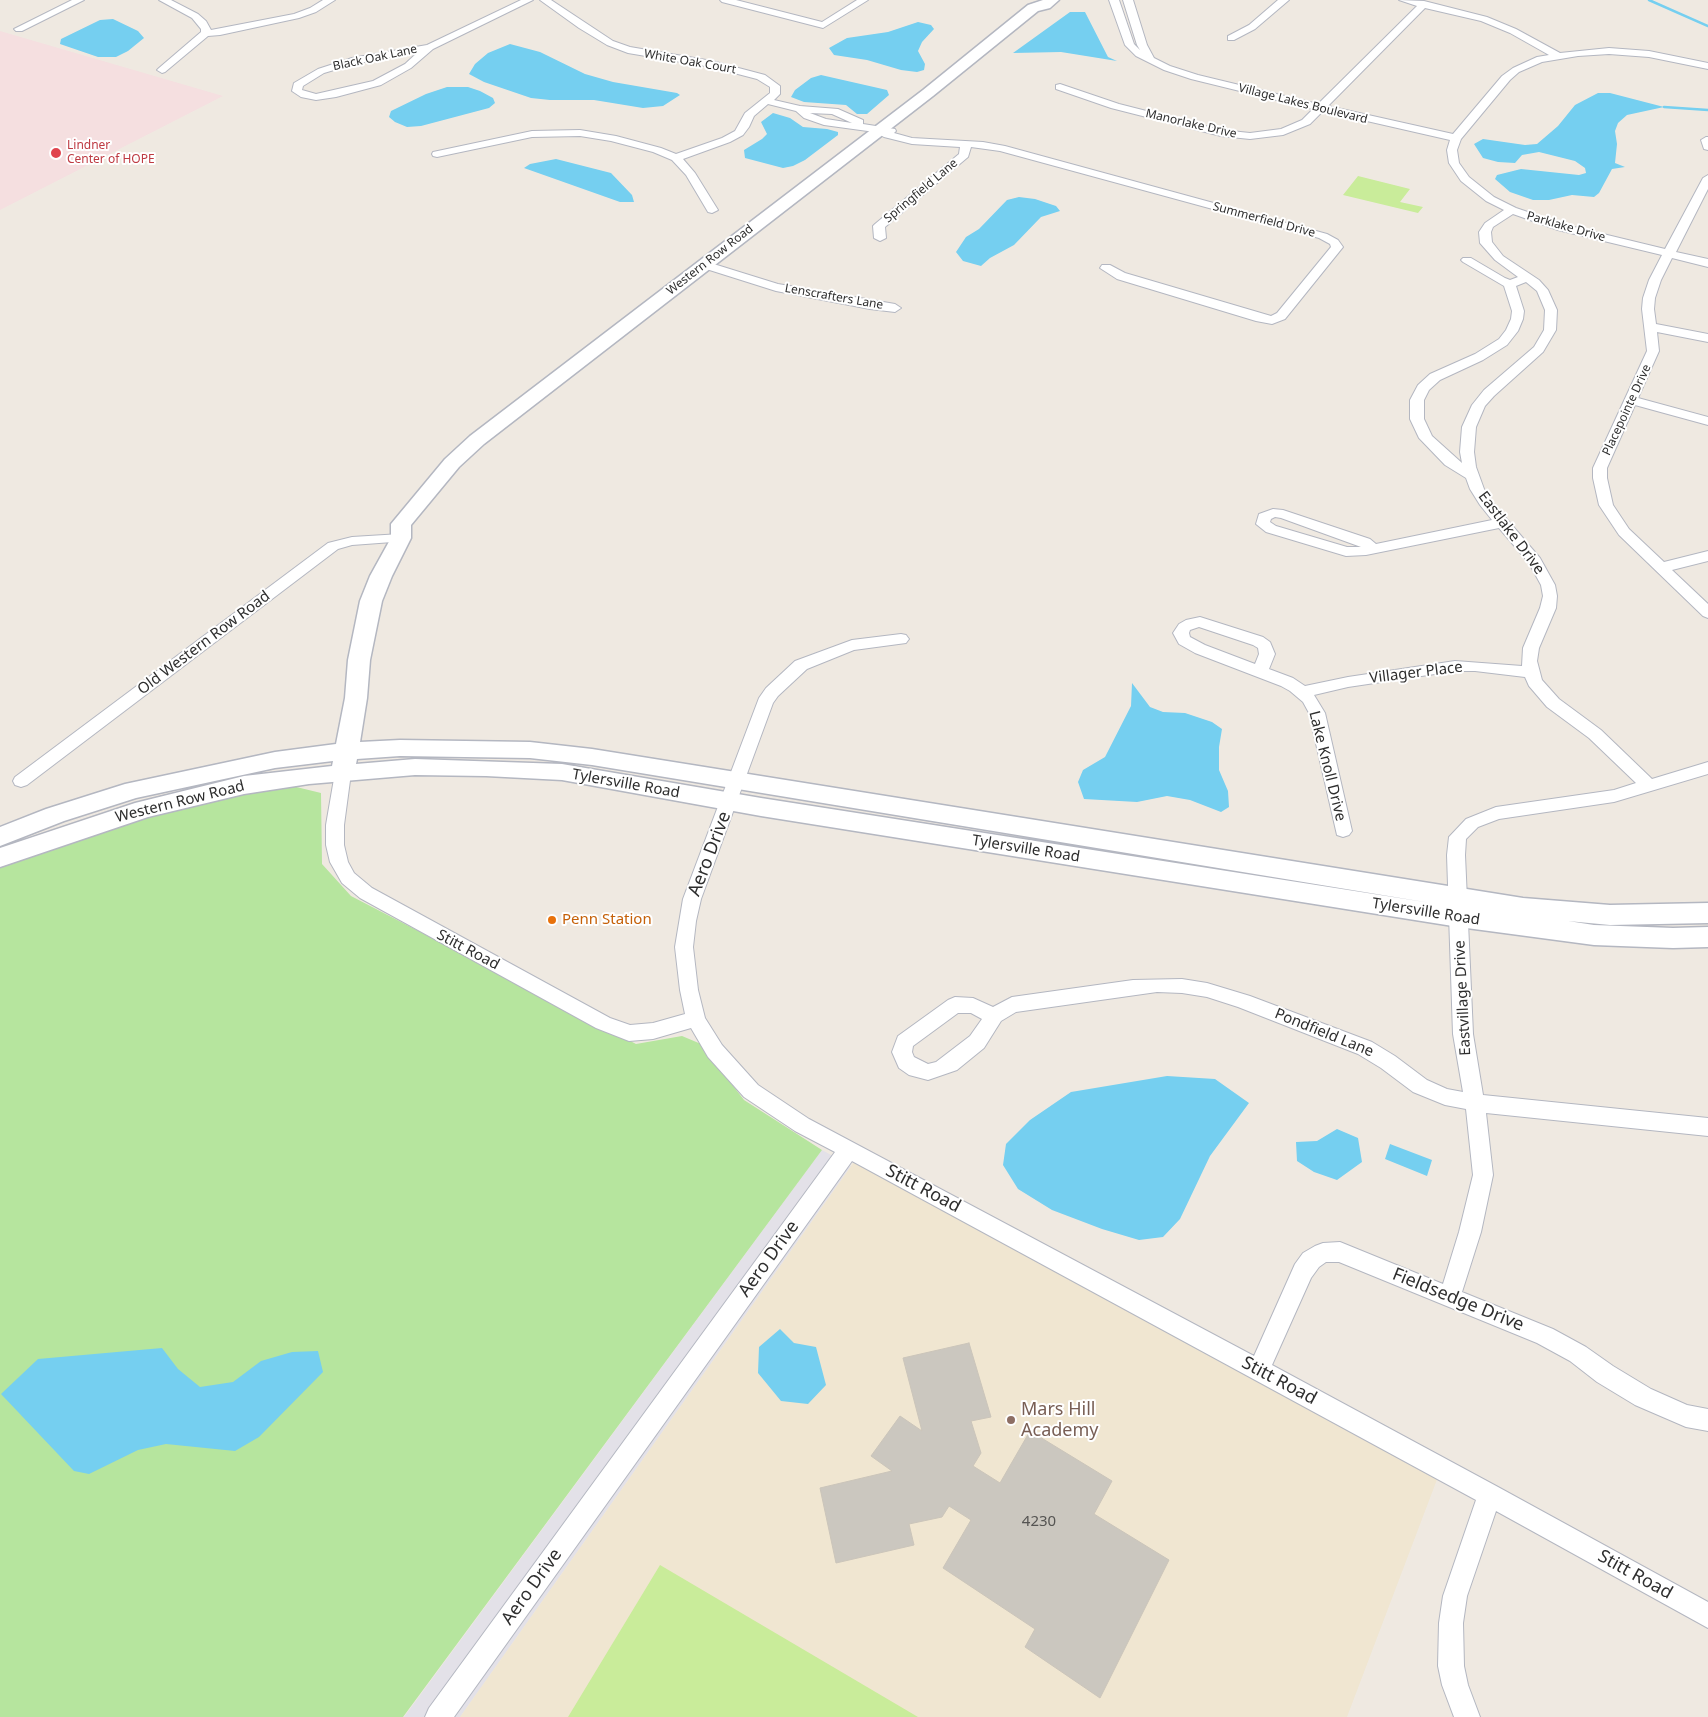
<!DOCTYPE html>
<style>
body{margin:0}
canvas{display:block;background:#efe9e1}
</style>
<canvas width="1708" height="1717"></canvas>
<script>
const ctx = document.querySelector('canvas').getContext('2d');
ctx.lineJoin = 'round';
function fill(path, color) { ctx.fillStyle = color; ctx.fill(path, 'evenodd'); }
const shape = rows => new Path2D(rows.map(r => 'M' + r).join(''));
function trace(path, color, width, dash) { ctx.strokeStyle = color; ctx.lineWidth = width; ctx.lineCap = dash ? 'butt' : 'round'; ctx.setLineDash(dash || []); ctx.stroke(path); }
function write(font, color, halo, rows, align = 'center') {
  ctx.font = font + ' "Noto Sans",sans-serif'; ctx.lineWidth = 4; ctx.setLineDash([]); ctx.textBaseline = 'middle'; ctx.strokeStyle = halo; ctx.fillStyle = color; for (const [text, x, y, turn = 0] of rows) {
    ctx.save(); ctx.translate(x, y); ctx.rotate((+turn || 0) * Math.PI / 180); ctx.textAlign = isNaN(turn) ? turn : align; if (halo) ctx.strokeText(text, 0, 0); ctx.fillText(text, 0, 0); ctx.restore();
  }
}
fill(shape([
 [822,1150,851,1166,460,1717,404,1717]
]), '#e3e1e8');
fill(shape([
 [859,1155,1441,1469,1347,1717,460,1717]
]), '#f0e6d1');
fill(shape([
 [0,31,223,96,0,210]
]), '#f5dfe0');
fill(shape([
 [284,784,321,793,322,864,351,896,636,1044,682,1036,701,1044,744,1100,822,1150,403,1717,0,1717,0,867,149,813]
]), '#b6e59e');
fill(shape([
 [1358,176,1410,189,1400,202,1423,207,1418,213,1343,195],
 [660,1565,918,1717,568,1717]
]), '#c9ec9a');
fill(shape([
 [1070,12,1085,12,1108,57,1117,61,1061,52,1013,53],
 [113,19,138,31,144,38,128,51,116,57,98,57,60,44,61,39,100,20],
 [918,22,931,25,934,29,922,42,918,51,925,64,924,70,917,72,901,70,867,60,834,55,829,48,847,38,888,32],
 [510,44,540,52,585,74,613,82,677,93,680,95,663,106,643,108,594,100,550,100,531,98,484,82,469,74,475,64,488,53],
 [821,75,887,90,889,95,867,114,857,114,846,105,804,102,791,97,795,90,811,78],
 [447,87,468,87,480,91,493,98,495,103,489,108,421,126,407,127,395,122,389,117,391,111,426,94],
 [1598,93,1610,93,1664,107,1627,115,1618,123,1615,131,1617,144,1615,163,1625,167,1612,169,1599,193,1594,197,1572,195,1549,200,1533,200,1510,192,1495,179,1497,175,1521,169,1579,175,1586,173,1585,168,1575,161,1539,152,1522,155,1515,163,1498,162,1483,158,1474,144,1483,139,1525,145,1537,144,1558,126,1575,105],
 [773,113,790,118,803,127,827,129,838,132,838,135,805,160,793,166,783,168,745,158,744,150,762,139,767,134,761,122],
 [556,159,611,173,632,195,634,202,620,202,524,168,530,164],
 [1019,197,1035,199,1056,206,1060,211,1041,217,1014,245,990,258,981,266,963,261,956,252,966,237,979,229,1007,200],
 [1132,683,1150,707,1163,712,1185,713,1212,722,1222,729,1219,747,1219,770,1228,791,1229,807,1221,812,1190,800,1167,796,1137,802,1084,799,1078,782,1083,770,1105,757,1131,706],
 [1167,1076,1215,1079,1249,1103,1210,1156,1180,1219,1163,1237,1139,1240,1102,1229,1052,1210,1018,1189,1003,1165,1006,1144,1030,1120,1071,1092],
 [1337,1129,1358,1138,1362,1162,1337,1180,1314,1172,1297,1161,1296,1142,1317,1141],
 [1390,1144,1432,1160,1427,1176,1385,1159],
 [780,1329,794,1343,816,1347,826,1385,808,1404,781,1401,758,1373,759,1347],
 [162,1348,178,1369,200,1387,233,1382,261,1361,292,1352,318,1351,323,1372,259,1437,235,1451,166,1444,138,1450,89,1474,74,1471,1,1394,38,1359]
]), '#75cff0');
trace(shape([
 [1649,0,1708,26],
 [1664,107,1708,110]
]), '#75cff0', 2.5);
const building = shape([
 [969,1343,991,1417,971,1421,981,1453,973,1466,1000,1483,1030,1431,1112,1481,1094,1514,1169,1560,1100,1698,1025,1647,1035,1629,943,1568,971,1520,949,1506,942,1517,909,1524,914,1545,836,1563,820,1488,892,1471,871,1456,900,1416,922,1431,903,1358,969,1343]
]);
fill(building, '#cbc7bf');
trace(building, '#cbc5ba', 1);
const street = shape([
 [72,0,84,0,22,31,16,31,14,29,72,0],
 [159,0,171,0,198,14,206,21,211,30,294,14,310,8,323,0,335,0,316,12,299,18,220,35,208,36,165,72,162,73,157,70,159,68,201,32,201,29,192,18,159,0],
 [521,0,533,0,433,49,411,68,381,85,336,97,316,100,301,97,292,91,294,83,318,69,352,58,427,45,521,0],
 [418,52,405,64,373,81,316,94,302,90,303,86,324,73,354,64,418,52],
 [540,0,551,0,613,41,630,47,712,61,765,75,780,86,780,94,774,100,800,106,838,109,863,120,863,124,895,129,896,131,894,133,912,138,983,142,1005,146,1327,234,1338,240,1343,247,1285,319,1272,324,1256,321,1117,279,1100,268,1102,265,1110,265,1125,273,1271,316,1277,313,1331,247,1330,244,1319,238,1000,151,971,147,968,157,885,227,886,238,880,241,874,238,873,226,875,224,959,154,960,147,912,144,884,137,875,132,824,125,804,118,796,111,768,104,754,116,749,127,743,135,730,142,683,159,695,173,718,210,712,213,708,212,686,175,672,160,653,152,611,141,580,136,532,137,437,157,433,156,432,154,433,152,532,131,580,130,616,136,661,148,676,154,722,138,735,131,745,113,770,93,770,87,757,79,711,67,628,53,607,45,579,28,540,0],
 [810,113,832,114,852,123,826,119,810,113],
 [720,0,736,0,822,22,857,0,868,0,823,28,722,2,720,0],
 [1109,0,1119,0,1134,44,1140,50,1137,45,1123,0,1133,0,1147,45,1154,58,1170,66,1198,75,1318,104,1417,6,1399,0,1424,1,1487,17,1516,29,1560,53,1609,48,1649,51,1708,63,1708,69,1649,57,1609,54,1578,56,1542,62,1519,72,1510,80,1461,139,1457,150,1459,163,1469,177,1494,197,1516,208,1566,225,1665,249,1703,178,1708,175,1708,189,1676,252,1708,259,1708,267,1672,258,1661,280,1655,298,1654,309,1656,324,1708,334,1708,342,1657,332,1659,351,1638,398,1708,417,1708,425,1635,405,1607,468,1607,478,1613,505,1629,529,1664,562,1708,551,1708,561,1672,570,1708,604,1708,618,1703,616,1619,535,1599,505,1593,478,1593,468,1647,351,1642,309,1643,298,1649,280,1662,255,1558,230,1513,214,1493,227,1491,232,1492,242,1503,256,1539,280,1548,290,1557,310,1556,330,1543,352,1494,396,1485,406,1476,427,1474,452,1476,467,1484,489,1493,503,1540,558,1555,585,1557,596,1556,608,1539,648,1537,661,1542,680,1559,699,1601,730,1652,779,1708,762,1708,774,1614,802,1499,819,1478,827,1466,839,1465,855,1473,1034,1483,1095,1708,1118,1708,1136,1486,1113,1493,1175,1481,1232,1462,1292,1553,1329,1586,1347,1613,1366,1651,1389,1687,1405,1708,1409,1708,1431,1686,1427,1635,1405,1597,1382,1570,1361,1537,1343,1339,1262,1326,1262,1319,1267,1311,1278,1272,1365,1498,1487,1708,1602,1708,1628,1496,1511,1467,1596,1463,1623,1464,1666,1468,1685,1480,1717,1454,1717,1442,1685,1438,1666,1439,1623,1443,1596,1476,1500,852,1161,454,1717,425,1717,429,1708,835,1152,795,1131,744,1097,708,1057,691,1028,653,1039,629,1041,596,1028,360,898,342,883,330,862,326,845,326,825,335,773,337,769,343,767,349,769,351,773,344,825,344,845,348,862,354,873,372,888,610,1018,630,1025,653,1023,685,1014,680,990,675,947,683,899,759,698,766,688,795,661,852,640,901,634,906,635,909,639,906,643,854,650,807,669,778,696,773,703,701,899,696,921,693,947,698,990,705,1018,722,1045,758,1085,809,1119,1254,1356,1295,1264,1303,1253,1315,1246,1323,1243,1340,1242,1443,1284,1459,1232,1473,1175,1466,1109,1445,1105,1413,1092,1381,1068,1358,1054,1238,1007,1207,997,1182,993,1157,992,1016,1012,1001,1021,984,1048,957,1070,928,1080,909,1075,899,1068,892,1052,898,1036,948,1000,955,997,973,998,993,1007,1012,997,1133,980,1182,979,1207,983,1250,996,1372,1042,1395,1056,1427,1080,1447,1089,1463,1092,1453,1034,1447,855,1449,837,1466,819,1496,807,1614,790,1636,783,1589,738,1547,707,1529,686,1525,677,1475,671,1455,671,1348,687,1314,695,1325,713,1352,831,1349,835,1343,837,1337,835,1309,713,1303,702,1290,691,1281,686,1195,653,1179,644,1173,633,1179,624,1186,620,1200,617,1263,637,1270,642,1275,654,1269,669,1293,678,1305,686,1348,677,1455,661,1522,666,1523,648,1540,608,1543,596,1541,585,1529,563,1499,528,1366,555,1346,556,1266,532,1256,524,1259,514,1273,509,1283,510,1370,539,1376,544,1492,520,1480,505,1470,489,1466,478,1445,465,1419,438,1410,419,1410,400,1418,385,1430,374,1475,354,1499,339,1506,330,1511,319,1512,311,1504,286,1463,262,1461,260,1463,258,1471,258,1505,278,1510,280,1518,277,1495,260,1480,243,1479,232,1485,223,1504,210,1486,201,1461,181,1449,163,1447,150,1450,140,1323,111,1310,124,1283,135,1250,139,1221,136,1111,108,1056,89,1056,85,1060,84,1119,104,1221,130,1250,133,1281,129,1302,120,1313,109,1191,79,1164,70,1136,56,1125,45,1109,0],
 [1425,8,1481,21,1510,33,1549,55,1537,57,1513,68,1502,76,1453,134,1328,106,1425,8],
 [1526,282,1537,291,1545,310,1544,330,1534,347,1484,390,1472,405,1462,427,1460,452,1462,463,1432,436,1424,419,1424,400,1429,390,1440,380,1483,360,1507,345,1518,331,1523,319,1524,311,1516,286,1526,282],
 [1275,517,1281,518,1361,547,1347,547,1276,526,1270,522,1271,519,1275,517],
 [1199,627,1253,645,1258,648,1259,654,1255,664,1205,645,1190,637,1189,633,1190,630,1199,627],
 [958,1013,971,1013,982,1019,970,1036,936,1062,928,1064,914,1057,912,1052,913,1046,958,1013],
 [1278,0,1289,0,1255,29,1234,40,1228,40,1228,36,1249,25,1278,0],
 [1706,137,1708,137,1708,150,1704,149,1701,140,1706,137],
 [704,261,778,284,895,304,901,308,895,312,870,309,776,291,700,267,698,265,700,263,704,261],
 [401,534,406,535,408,538,406,541,352,545,338,549,27,785,21,787,15,785,13,781,15,777,328,543,352,537,401,534]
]);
const secondary = shape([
 [1043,0,1059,0,1050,8,1038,11,933,96,484,444,459,467,411,525,411,538,392,576,382,601,370,660,367,698,360,742,400,740,530,742,592,749,1523,898,1610,905,1708,903,1708,923,1610,925,1568,921,1594,925,1673,928,1708,927,1708,947,1673,948,1594,945,1459,927,761,816,562,780,486,776,415,775,309,784,244,794,148,817,0,867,0,848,135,803,244,776,332,766,333,761,275,768,136,798,64,821,0,846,0,827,46,809,125,784,275,752,336,744,345,698,348,660,360,601,370,576,391,538,391,524,445,459,470,436,923,90,1028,5,1043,0],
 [400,756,530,758,592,765,1431,903,761,798,562,764,415,759,356,764,357,759,400,756]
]);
trace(street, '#b4b7c1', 2);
trace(secondary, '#b4b7c1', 3);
fill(street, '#fff');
fill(secondary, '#fff');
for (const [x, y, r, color] of [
 [56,153,6,"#e0444e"],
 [552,920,5,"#e8710a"],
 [1011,1420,5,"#8d6e63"]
]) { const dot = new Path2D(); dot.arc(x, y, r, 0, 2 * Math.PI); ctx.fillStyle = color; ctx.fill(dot); trace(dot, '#fff', 2); }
write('12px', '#2e2e2e', '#fff', [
 ["Black Oak Lane",375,58,-12],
 ["White Oak Court",690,62,10],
 ["Village Lakes Boulevard",1303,104,14],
 ["Manorlake Drive",1191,124,13],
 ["Springfield Lane",921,191,-40],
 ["Summerfield Drive",1264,220,15],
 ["Parklake Drive",1566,227,16],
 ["Western Row Road",710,260,-38],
 ["Lenscrafters Lane",834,297,10],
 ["Placepointe Drive",1627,410,-65]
]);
write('12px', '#be3a42', '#fff', [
 ["Lindner",67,146],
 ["Center of HOPE",67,160]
], 'left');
write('15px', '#2e2e2e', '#fff', [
 ["Eastlake Drive",1511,533,53],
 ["Old Western Row Road",204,643,-37],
 ["Villager Place",1416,673,-7],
 ["Lake Knoll Drive",1327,766,76],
 ["Tylersville Road",626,784,10],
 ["Western Row Road",180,802,-14],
 ["Tylersville Road",1026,849,9],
 ["Tylersville Road",1426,912,9],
 ["Stitt Road",468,950,28],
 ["Eastvillage Drive",1463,998,-93],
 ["Pondfield Lane",1324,1033,22]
]);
write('15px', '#c56008', '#fff', [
 ["Penn Station",562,920]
], 'left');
write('15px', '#555452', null, [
 ["4230",1039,1522]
]);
write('18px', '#2e2e2e', '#fff', [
 ["Aero Drive",710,854,-69],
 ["Stitt Road",923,1189,28],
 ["Aero Drive",769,1259,-54],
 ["Fieldsedge Drive",1458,1300,22],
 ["Stitt Road",1279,1381,28],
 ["Stitt Road",1635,1575,29],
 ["Aero Drive",532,1587,-54]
]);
write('18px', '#785e54', '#fff', [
 ["Mars Hill",1021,1410],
 ["Academy",1021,1431]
], 'left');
</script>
